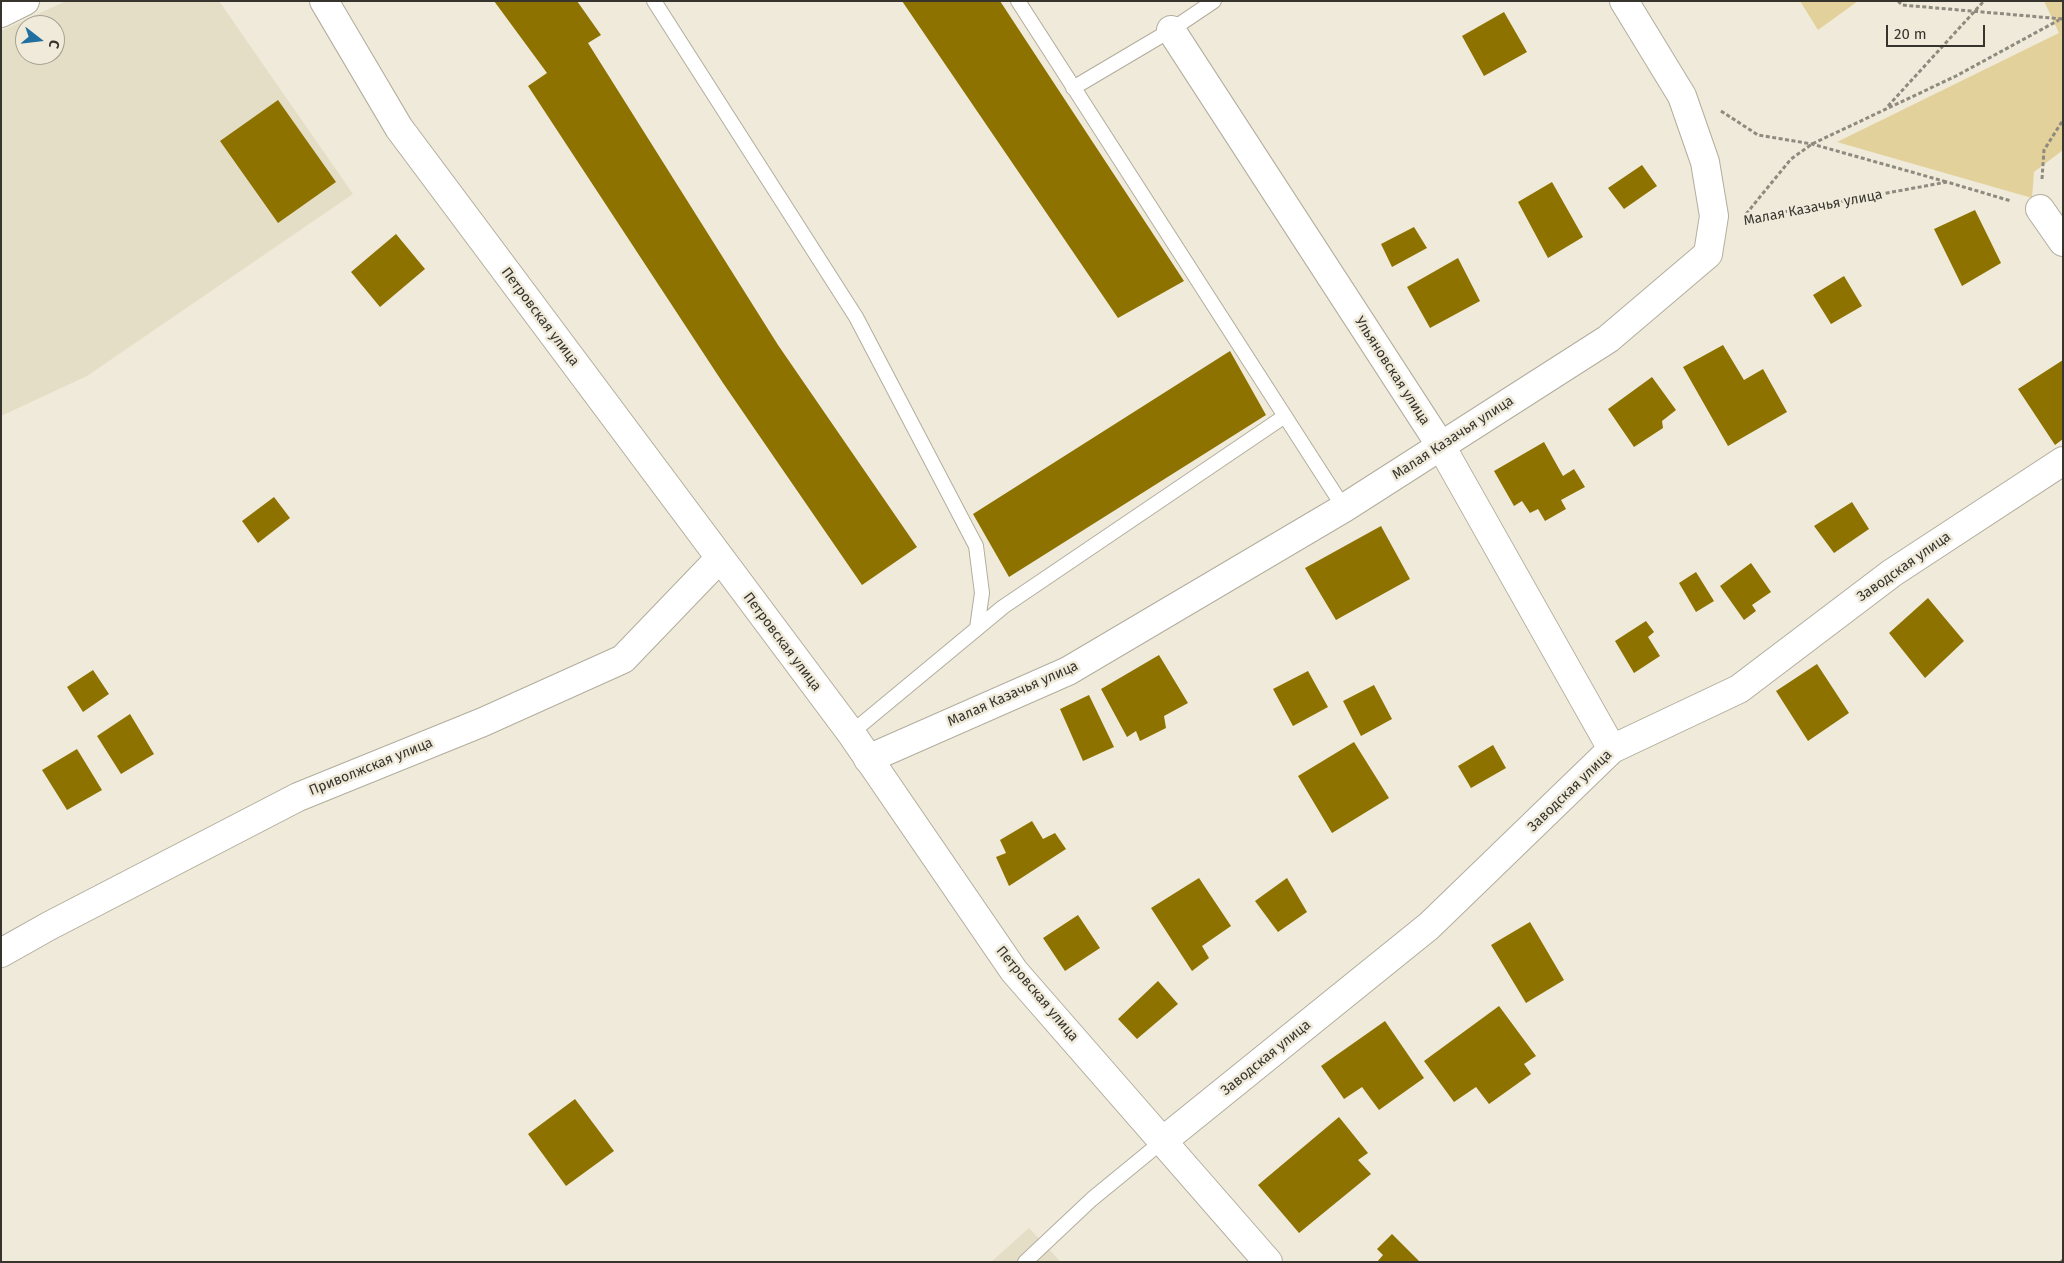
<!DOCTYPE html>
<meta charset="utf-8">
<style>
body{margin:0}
#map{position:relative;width:2064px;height:1263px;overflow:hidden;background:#efead9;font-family:"Fira Sans",sans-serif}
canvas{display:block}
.frame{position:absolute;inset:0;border:2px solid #36342d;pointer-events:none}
.north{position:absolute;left:15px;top:15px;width:50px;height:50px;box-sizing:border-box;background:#efead9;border:1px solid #a5a194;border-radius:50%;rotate:106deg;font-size:14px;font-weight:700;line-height:20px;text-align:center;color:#36342d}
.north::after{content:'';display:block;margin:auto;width:18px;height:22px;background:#216fa1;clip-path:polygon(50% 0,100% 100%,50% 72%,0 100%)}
.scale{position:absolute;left:1886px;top:25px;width:99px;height:22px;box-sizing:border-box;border:2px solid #36342d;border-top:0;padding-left:6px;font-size:15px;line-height:18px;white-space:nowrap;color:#36342d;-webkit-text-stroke:4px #efead9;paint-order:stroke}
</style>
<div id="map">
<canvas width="2064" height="1263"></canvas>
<div class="frame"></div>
<div class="north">С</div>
<div class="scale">20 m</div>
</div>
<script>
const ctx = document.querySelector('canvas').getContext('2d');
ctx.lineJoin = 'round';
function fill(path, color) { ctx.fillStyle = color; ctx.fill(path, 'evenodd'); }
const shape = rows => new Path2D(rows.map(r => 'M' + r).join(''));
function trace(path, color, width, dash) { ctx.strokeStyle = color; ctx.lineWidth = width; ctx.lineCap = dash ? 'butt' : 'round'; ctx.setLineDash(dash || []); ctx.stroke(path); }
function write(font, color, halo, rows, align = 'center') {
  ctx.font = font + ' "Fira Sans",sans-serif'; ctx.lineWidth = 5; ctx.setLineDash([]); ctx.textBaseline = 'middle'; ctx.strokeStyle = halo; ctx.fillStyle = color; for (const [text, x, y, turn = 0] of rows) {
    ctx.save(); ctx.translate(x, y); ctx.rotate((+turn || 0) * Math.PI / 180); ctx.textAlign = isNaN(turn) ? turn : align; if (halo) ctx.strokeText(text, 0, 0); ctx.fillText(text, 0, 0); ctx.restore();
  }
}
fill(shape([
 [66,1,219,1,353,194,87,376,1,416,1,31],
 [25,25,55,25,55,55,25,55],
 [1029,1228,1061,1262,991,1262]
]), '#e5dec6');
fill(shape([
 [1800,1,1858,1,1818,30],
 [2044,1,2063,1,2063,150,2034,172,2032,198,1837,142,2059,33]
]), '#e3d19c');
fill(shape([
 [494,1,577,1,601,35,588,43,778,345,917,547,862,585,723,383,528,86,547,73],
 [902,1,1000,1,1184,281,1118,318],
 [1504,12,1527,52,1484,76,1462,36],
 [278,100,336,182,278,223,220,141],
 [1642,165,1657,186,1624,209,1608,188],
 [1552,182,1583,237,1548,258,1518,202],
 [1975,210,2001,263,1962,286,1934,229],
 [1414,227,1427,248,1392,267,1381,244],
 [396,234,425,269,380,307,351,272],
 [1458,258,1480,301,1430,328,1407,287],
 [1844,276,1862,306,1831,324,1813,295],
 [1723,345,1744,380,1763,369,1787,412,1728,446,1683,367],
 [1230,351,1266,415,1009,577,973,514],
 [2063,360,2063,439,2055,445,2018,389],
 [1652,377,1676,410,1662,421,1663,428,1634,447,1608,409],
 [1544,442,1563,476,1574,469,1585,487,1561,500,1566,509,1545,521,1538,509,1530,513,1522,501,1514,506,1494,471],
 [274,497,290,518,258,543,242,521],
 [1852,502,1869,529,1834,553,1814,526],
 [1381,526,1410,579,1336,620,1305,568],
 [1751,563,1771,592,1752,605,1756,611,1744,620,1720,586],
 [1696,572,1714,601,1696,612,1679,583],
 [1928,598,1964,641,1925,678,1889,633],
 [1646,621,1654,632,1648,637,1660,656,1634,673,1615,641],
 [1159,655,1188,703,1164,716,1166,728,1140,741,1136,731,1127,737,1101,689],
 [1817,664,1849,713,1808,741,1776,691],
 [93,670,109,694,83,712,67,687],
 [1308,671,1328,707,1293,726,1273,689],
 [1374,685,1392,719,1361,736,1343,701],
 [1089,695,1114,747,1083,761,1060,709],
 [130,714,154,754,121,774,97,736],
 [1354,742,1389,798,1332,833,1298,776],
 [1493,745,1506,768,1471,788,1458,766],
 [77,749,102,790,67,810,42,770],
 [1032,821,1043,839,1055,833,1066,849,1009,886,996,857,1006,853,1000,840],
 [1199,878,1231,926,1202,946,1209,958,1192,971,1151,908],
 [1287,878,1307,912,1278,932,1255,901],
 [1078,915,1100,948,1065,971,1043,938],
 [1530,922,1564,980,1526,1003,1491,945],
 [1158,981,1178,1004,1137,1039,1118,1019],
 [1499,1006,1536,1056,1524,1064,1531,1074,1489,1104,1476,1087,1454,1102,1424,1061],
 [1385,1021,1424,1078,1379,1110,1362,1087,1344,1099,1321,1066],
 [575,1099,614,1151,566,1186,528,1134],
 [1339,1117,1368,1153,1358,1160,1371,1174,1299,1233,1258,1185],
 [1392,1234,1420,1262,1377,1262,1383,1255,1377,1249]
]), '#8e7200');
const service = shape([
 [654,1,856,317,976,546,982,593,977,628],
 [1018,1,1344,508],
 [1073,88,1171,30,1214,1],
 [851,733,1003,607,1285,416],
 [1025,1262,1092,1199,1164,1140]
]);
const minor = shape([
 [1,13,25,1],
 [1171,30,1441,446,1612,749],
 [2040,209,2063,242],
 [868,759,1068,671,1344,508,1608,339,1708,254,1714,216,1705,162,1682,96,1624,1],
 [1,953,49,926,298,797,483,722,623,659,720,558],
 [1164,1140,1429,926,1612,749,1739,689,1892,573,2063,461]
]);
const tertiary = shape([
 [324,1,399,128,851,733,1014,971,1268,1262]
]);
trace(service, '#b2ad9d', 16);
trace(minor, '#b2ad9d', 30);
trace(tertiary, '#b2ad9d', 30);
trace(shape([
 [1898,1,1902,5,2063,19],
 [1888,106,1984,1],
 [1721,111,1758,135,1812,144,1947,182],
 [2042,179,2044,150,2063,120],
 [1746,214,1791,159,1812,144,1956,76,2059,20],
 [1745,219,1947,182,2011,201],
 [2061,1262,2063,1260]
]), '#8e8a7f', 3, [4, 2.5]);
trace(service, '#fff', 14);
trace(minor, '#fff', 28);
trace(tertiary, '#fff', 28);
write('14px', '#36342d', '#efead9', [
 ["Малая Казачья улица",1813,208,-11],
 ["Петровская улица",540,317,53],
 ["Ульяновская улица",1392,371,57],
 ["Малая Казачья улица",1453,438,-33],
 ["Заводская улица",1904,567,-35],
 ["Петровская улица",782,642,53],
 ["Малая Казачья улица",1013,694,-24],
 ["Приволжская улица",371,767,-22],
 ["Заводская улица",1570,791,-44],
 ["Петровская улица",1037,994,50],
 ["Заводская улица",1266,1058,-39]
]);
</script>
